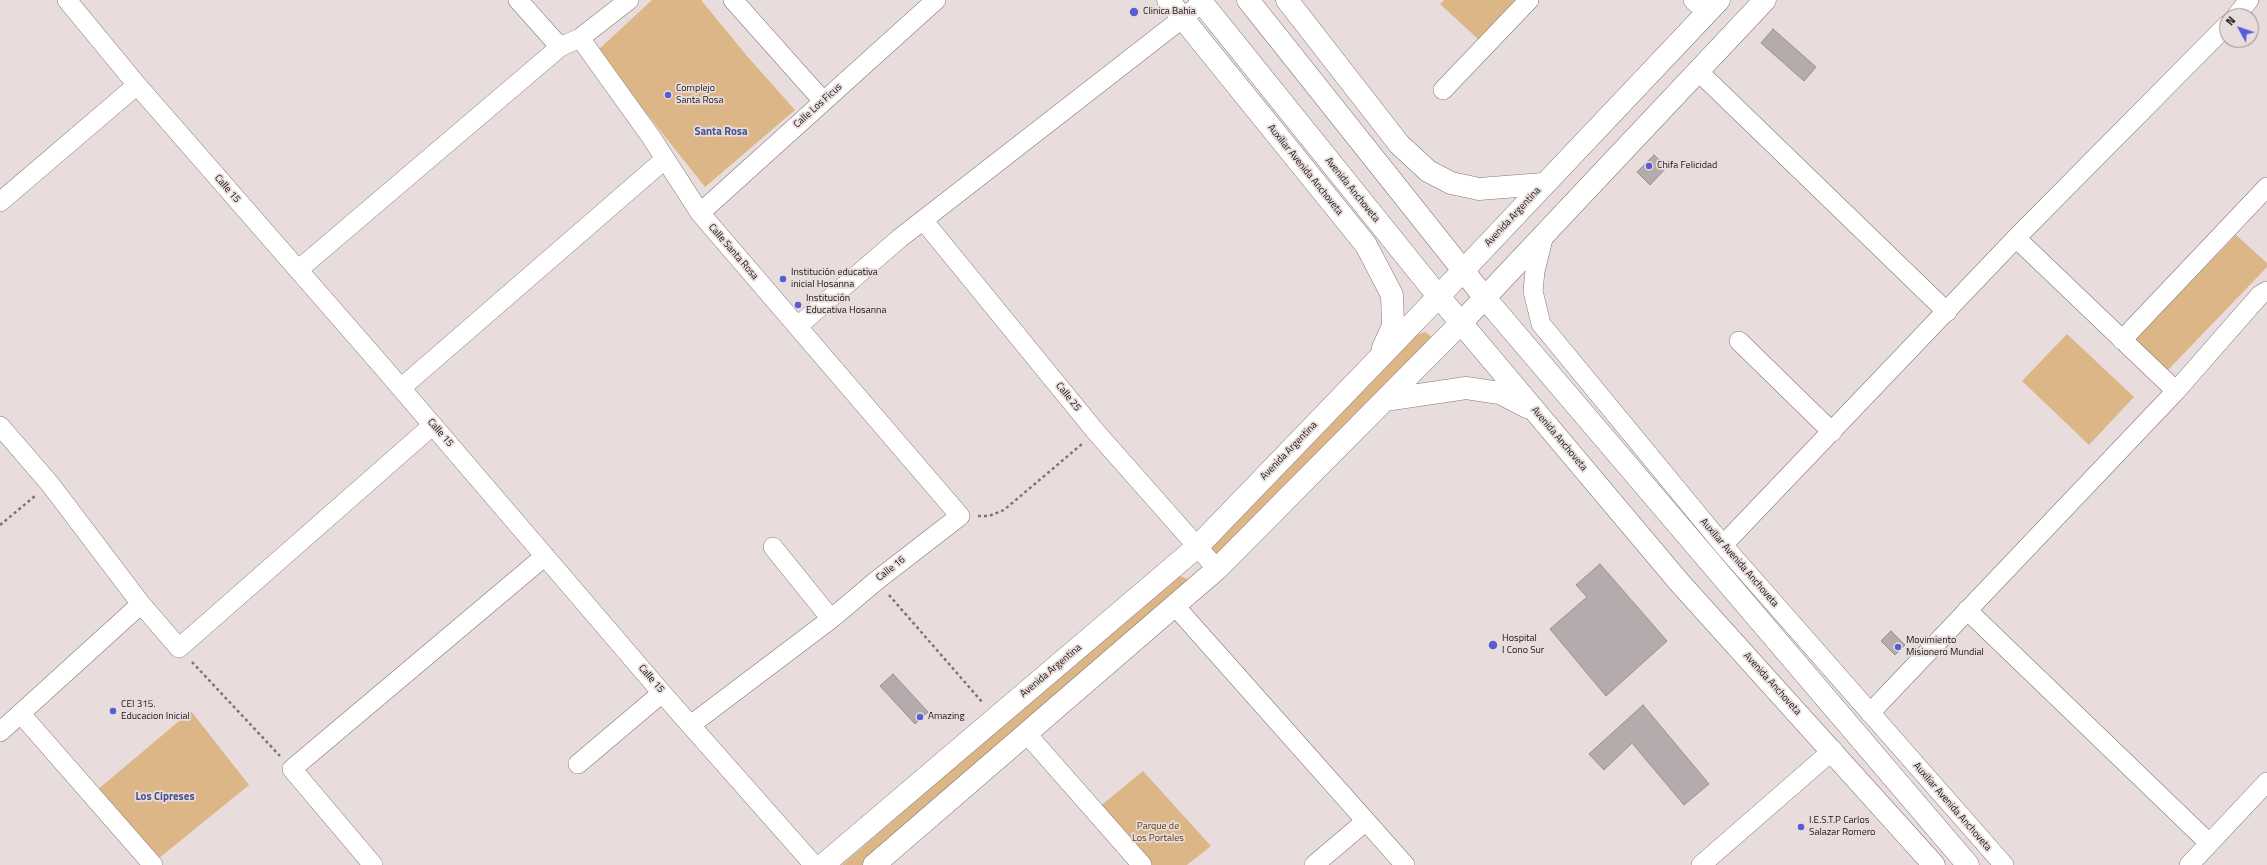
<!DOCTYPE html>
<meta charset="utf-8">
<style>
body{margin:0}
#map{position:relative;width:2267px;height:865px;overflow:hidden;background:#e8dddc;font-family:"Titillium Web",sans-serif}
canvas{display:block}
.north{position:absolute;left:2219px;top:8px;width:40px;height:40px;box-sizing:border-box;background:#e8dddc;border:1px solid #958d8c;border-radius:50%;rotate:310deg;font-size:11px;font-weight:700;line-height:16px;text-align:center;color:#191515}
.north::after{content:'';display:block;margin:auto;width:14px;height:18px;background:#575ed5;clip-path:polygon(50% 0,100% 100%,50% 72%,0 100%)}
</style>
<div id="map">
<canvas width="2267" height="865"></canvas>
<div class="north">N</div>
</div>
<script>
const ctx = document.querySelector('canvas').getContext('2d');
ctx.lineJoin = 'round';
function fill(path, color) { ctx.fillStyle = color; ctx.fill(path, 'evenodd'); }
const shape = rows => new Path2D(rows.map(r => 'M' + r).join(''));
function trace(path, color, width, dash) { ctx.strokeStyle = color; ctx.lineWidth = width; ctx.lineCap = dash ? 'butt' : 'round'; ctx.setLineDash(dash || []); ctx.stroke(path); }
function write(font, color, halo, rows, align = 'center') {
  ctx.font = font + ' "Titillium Web",sans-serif'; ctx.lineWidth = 3.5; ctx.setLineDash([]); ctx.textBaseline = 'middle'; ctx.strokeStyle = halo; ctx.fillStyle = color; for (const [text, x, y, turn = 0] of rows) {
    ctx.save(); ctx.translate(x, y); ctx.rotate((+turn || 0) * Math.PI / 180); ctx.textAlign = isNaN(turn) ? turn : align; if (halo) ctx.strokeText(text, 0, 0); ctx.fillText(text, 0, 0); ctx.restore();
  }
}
fill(shape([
 [652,0,701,0,747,56,795,110,705,187,597,51],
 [1444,0,1517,0,1491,51,1440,4],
 [2236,235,2267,263,2267,267,2166,372,2132,343],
 [1425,332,1432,337,1432,352,1228,557,1211,554,1212,542,1412,336],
 [2067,334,2134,397,2089,445,2022,381],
 [1176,574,1187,579,1188,593,874,865,842,865],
 [191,711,249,785,153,863,96,791],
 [1143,771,1211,846,1187,865,1147,865,1098,808]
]), '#dcb687');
const building = shape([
 [1773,29,1816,67,1804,81,1761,43,1773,29],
 [1654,155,1667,167,1650,185,1637,172,1654,155],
 [1600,564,1667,641,1606,696,1550,629,1587,597,1576,585,1600,564],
 [1891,631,1905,645,1895,655,1881,641,1891,631],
 [893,674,928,712,915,724,880,686,893,674],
 [1643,705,1709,784,1684,805,1632,743,1604,770,1589,754,1643,705]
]);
fill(building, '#b5abad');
trace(building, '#998f91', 1);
const minor = shape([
 [67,0,137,85,382,366,662,693,814,865],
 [518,0,560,47,580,38,651,137,700,213,960,516,876,581,831,619,692,724],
 [733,0,823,101],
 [1693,0,1707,13],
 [2236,16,2249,0],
 [580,38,629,0],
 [1698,71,1947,312],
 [1443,90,1529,0],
 [0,202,137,85],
 [700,213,936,0],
 [923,220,1096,432,1217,569],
 [1544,235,1535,271,1533,291,1541,324,1723,545,2004,865],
 [2016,238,2176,391],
 [298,270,560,47],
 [798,326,900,238,1202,3],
 [2122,340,2267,187],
 [1739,341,1832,432],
 [401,388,664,160],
 [0,426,50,484,141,604,179,648,433,425],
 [1723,545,2016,238,2227,25],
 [773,547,831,619],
 [1175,606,1405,865],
 [1967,610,2209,843],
 [1870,713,2176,391,2260,295,2267,291],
 [21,714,153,865],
 [0,732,141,604],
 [1026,733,1142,865],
 [578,764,662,693],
 [373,865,292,769,545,556],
 [1314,865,1366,821],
 [1701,865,1833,750],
 [2189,865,2267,782]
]);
const major = shape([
 [1168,0,1366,245,1392,295,1393,326,1383,348],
 [1200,0,1430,286,1679,582,1934,865],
 [1248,0,1485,298,1968,865],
 [1287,0,1399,144,1428,171,1451,183,1479,189,1543,184],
 [1385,400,1466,388,1500,393,1527,407],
 [823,865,1198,546,1439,296,1719,0],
 [874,865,1217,569,1461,323,1765,0]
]);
trace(minor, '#807775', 20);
trace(major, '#807775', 23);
trace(shape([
 [978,516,989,516,1004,510,1082,444],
 [0,525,35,496],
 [889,595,983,703],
 [192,662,280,756]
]), '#7d7575', 2.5, [3, 3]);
trace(minor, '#fff', 19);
trace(major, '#fff', 22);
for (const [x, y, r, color] of [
 [1134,12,5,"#575ed5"],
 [668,95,4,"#575ed5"],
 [1649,166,4,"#575ed5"],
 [783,279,4,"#575ed5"],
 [798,305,4,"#575ed5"],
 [1493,645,5,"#575ed5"],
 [1898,647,4,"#575ed5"],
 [113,711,4,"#575ed5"],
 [920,717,4,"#575ed5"],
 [1801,827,4,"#575ed5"]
]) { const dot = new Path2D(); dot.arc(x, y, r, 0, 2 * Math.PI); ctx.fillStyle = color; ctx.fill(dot); trace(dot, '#e8dddc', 1.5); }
write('10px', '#191515', '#e8dddc', [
 ["Clinica Bahia",1143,12],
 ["Complejo",676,89],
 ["Santa Rosa",676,101],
 ["Chifa Felicidad",1657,166],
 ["Institución educativa",791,273],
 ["inicial Hosanna",791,285],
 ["Institución",806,299],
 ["Educativa Hosanna",806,311],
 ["Hospital",1502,639],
 ["I Cono Sur",1502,651],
 ["Movimiento",1906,641],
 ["Misionero Mundial",1906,653],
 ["CEI 315.",121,705],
 ["Educacion Inicial",121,717],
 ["Amazing",928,717],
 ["I.E.S.T.P Carlos",1809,821],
 ["Salazar Romero",1809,833]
], 'left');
write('10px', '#191515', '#e8dddc', [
 ["Calle Los Ficus",818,106,-42],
 ["Auxiliar Avenida Anchoveta",1305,170,51],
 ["Calle 15",227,189,49],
 ["Avenida Anchoveta",1352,190,51],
 ["Avenida Argentina",1513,217,-47],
 ["Calle Santa Rosa",733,252,49],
 ["Calle 25",1068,397,51],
 ["Calle 15",440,433,49],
 ["Avenida Anchoveta",1559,439,50],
 ["Avenida Argentina",1289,451,-46],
 ["Auxiliar Avenida Anchoveta",1739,563,49],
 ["Calle 16",891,569,-38],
 ["Avenida Argentina",1051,671,-40],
 ["Calle 15",651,679,49],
 ["Avenida Anchoveta",1772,684,48],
 ["Auxiliar Avenida Anchoveta",1952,807,49]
]);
write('10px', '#5a3b0a', '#e8dddc', [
 ["Parque de",1158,827],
 ["Los Portales",1158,839]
]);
write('bold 11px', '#48508e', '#e8dddc', [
 ["Santa Rosa",721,132],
 ["Los Cipreses",165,797]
]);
</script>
